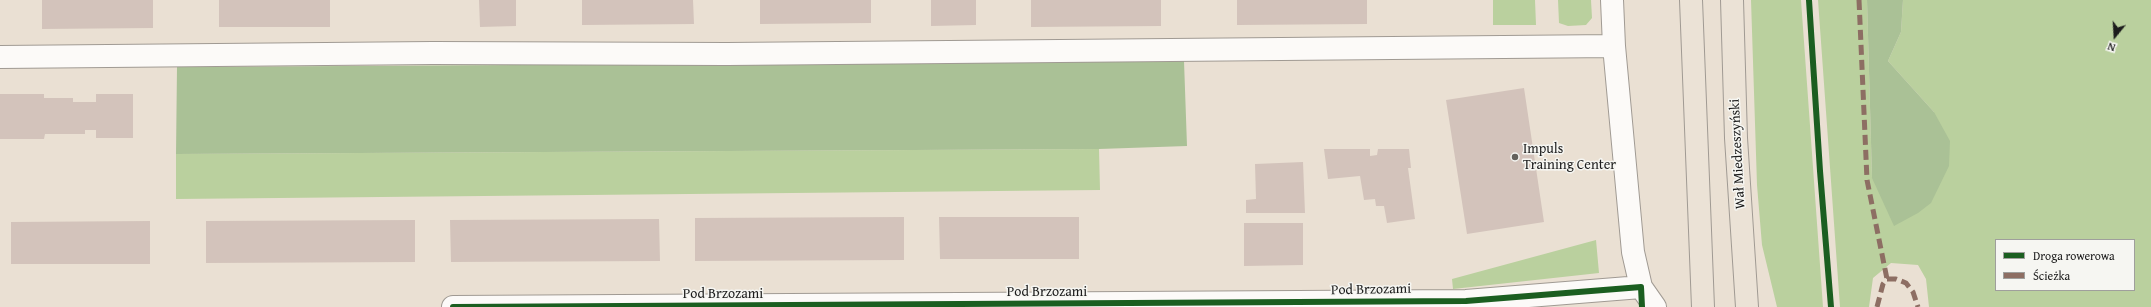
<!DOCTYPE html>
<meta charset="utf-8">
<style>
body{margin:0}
#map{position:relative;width:2151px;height:307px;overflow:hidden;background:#eae0d3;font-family:"Gentium Book Plus",serif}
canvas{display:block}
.legend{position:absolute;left:1995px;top:239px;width:140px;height:52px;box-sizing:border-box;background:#f6f6f2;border:1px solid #9f9f9c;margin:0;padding:5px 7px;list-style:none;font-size:12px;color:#1c1c1c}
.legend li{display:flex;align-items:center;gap:8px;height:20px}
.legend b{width:20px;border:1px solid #9f9f9c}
.north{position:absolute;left:2095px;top:16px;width:40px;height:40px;-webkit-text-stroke:3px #f6f6f2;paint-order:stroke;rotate:198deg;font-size:11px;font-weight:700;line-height:16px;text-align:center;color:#1c1c1c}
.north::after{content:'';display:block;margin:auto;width:14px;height:18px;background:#1c1c1c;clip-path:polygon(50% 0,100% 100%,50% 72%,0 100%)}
</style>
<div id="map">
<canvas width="2151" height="307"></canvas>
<ul class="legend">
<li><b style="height:5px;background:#1b5e20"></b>Droga rowerowa</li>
<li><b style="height:5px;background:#8d6e63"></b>Ścieżka</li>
</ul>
<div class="north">N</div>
</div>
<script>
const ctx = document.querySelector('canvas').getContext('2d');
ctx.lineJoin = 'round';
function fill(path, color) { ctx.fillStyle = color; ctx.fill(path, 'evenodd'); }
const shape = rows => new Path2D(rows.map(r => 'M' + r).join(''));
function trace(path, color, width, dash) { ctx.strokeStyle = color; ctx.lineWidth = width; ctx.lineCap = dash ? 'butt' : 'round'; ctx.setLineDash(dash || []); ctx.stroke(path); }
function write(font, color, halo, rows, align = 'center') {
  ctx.font = font + ' "Gentium Book Plus",serif'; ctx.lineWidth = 3; ctx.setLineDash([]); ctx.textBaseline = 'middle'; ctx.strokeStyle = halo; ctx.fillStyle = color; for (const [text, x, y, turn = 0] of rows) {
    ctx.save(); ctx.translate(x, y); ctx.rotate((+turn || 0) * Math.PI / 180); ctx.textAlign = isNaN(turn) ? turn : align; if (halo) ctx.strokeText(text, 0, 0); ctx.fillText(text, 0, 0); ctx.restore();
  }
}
fill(shape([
 [1493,0,1535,0,1536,25,1493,25],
 [1558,0,1591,0,1592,18,1586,25,1568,26,1559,23],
 [1751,0,1801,0,1823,307,1777,307,1762,245,1757,185],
 [1818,0,1867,0,1872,178,1934,112,1888,61,1901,32,1903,0,2151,0,2151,307,1929,307,1926,279,1918,265,1891,263,1873,278,1869,307,1840,307],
 [1996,240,2134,240,2134,290,1996,290],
 [1099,149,1100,190,176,199,176,154],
 [1596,240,1599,273,1453,289,1452,279]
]), '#bad09e');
fill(shape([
 [1867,0,1903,0,1901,32,1888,61,1934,112,1950,141,1949,166,1931,203,1918,213,1894,226,1872,178],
 [1184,61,1187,146,1099,149,176,154,177,67]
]), '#aac196');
fill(shape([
 [42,0,153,0,153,28,42,29],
 [219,0,330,0,330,27,219,27],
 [479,0,516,0,516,26,480,27],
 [582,0,693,0,694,24,582,25],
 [760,0,871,0,871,23,760,24],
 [931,0,976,0,976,25,931,26],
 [1031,0,1161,0,1161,26,1031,27],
 [1237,0,1367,0,1367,24,1237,25],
 [1524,88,1544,222,1467,234,1446,100],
 [0,94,44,94,44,98,73,98,73,102,96,102,96,94,133,94,133,138,96,138,96,130,85,130,85,134,45,134,44,139,0,139],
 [1324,149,1370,149,1370,156,1377,155,1378,149,1409,149,1411,168,1408,168,1415,219,1387,223,1384,206,1376,206,1375,199,1364,200,1360,176,1328,179],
 [1303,162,1305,213,1246,213,1246,200,1256,199,1255,164],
 [904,217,904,260,695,261,695,218],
 [939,217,1079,217,1079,259,940,259],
 [659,219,660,261,451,262,450,220],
 [415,220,415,262,206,263,206,221],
 [150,221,150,264,11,264,11,222],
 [1244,223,1303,223,1303,265,1244,266]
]), '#d3c3bb');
const minor = shape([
 [1612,0,1614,46,1633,252,1641,287,1655,307],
 [0,57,433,53,727,54,1614,46],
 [453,307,1466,301,1641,287]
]);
const major = shape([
 [1691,0,1703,307],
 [1732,0,1736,138,1747,307]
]);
trace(minor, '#a09a93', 24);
trace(major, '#a09a93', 24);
trace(minor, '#fcfaf8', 22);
trace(major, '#ebe2d6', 22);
trace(shape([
 [1859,0,1867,180,1887,279],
 [1877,307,1883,284,1887,279,1896,279,1906,283,1913,292,1918,307]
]), '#8d6e63', 5, [10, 5]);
trace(shape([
 [1809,0,1820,171,1831,307],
 [453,307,1466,301,1641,287,1642,307]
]), '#1b5e20', 6);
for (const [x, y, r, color] of [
 [1515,157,4,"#64615c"]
]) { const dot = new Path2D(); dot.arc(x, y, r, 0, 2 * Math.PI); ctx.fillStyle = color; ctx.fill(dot); trace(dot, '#f6f6f2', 1.5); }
write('14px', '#1c1c1c', '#f6f6f2', [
 ["Impuls",1523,149],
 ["Training Center",1523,165]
], 'left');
write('14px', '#1c1c1c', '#f6f6f2', [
 ["Wał Miedzeszyński",1738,154,-93],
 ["Pod Brzozami",1371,290,-1],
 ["Pod Brzozami",1047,292],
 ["Pod Brzozami",723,294]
]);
</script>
